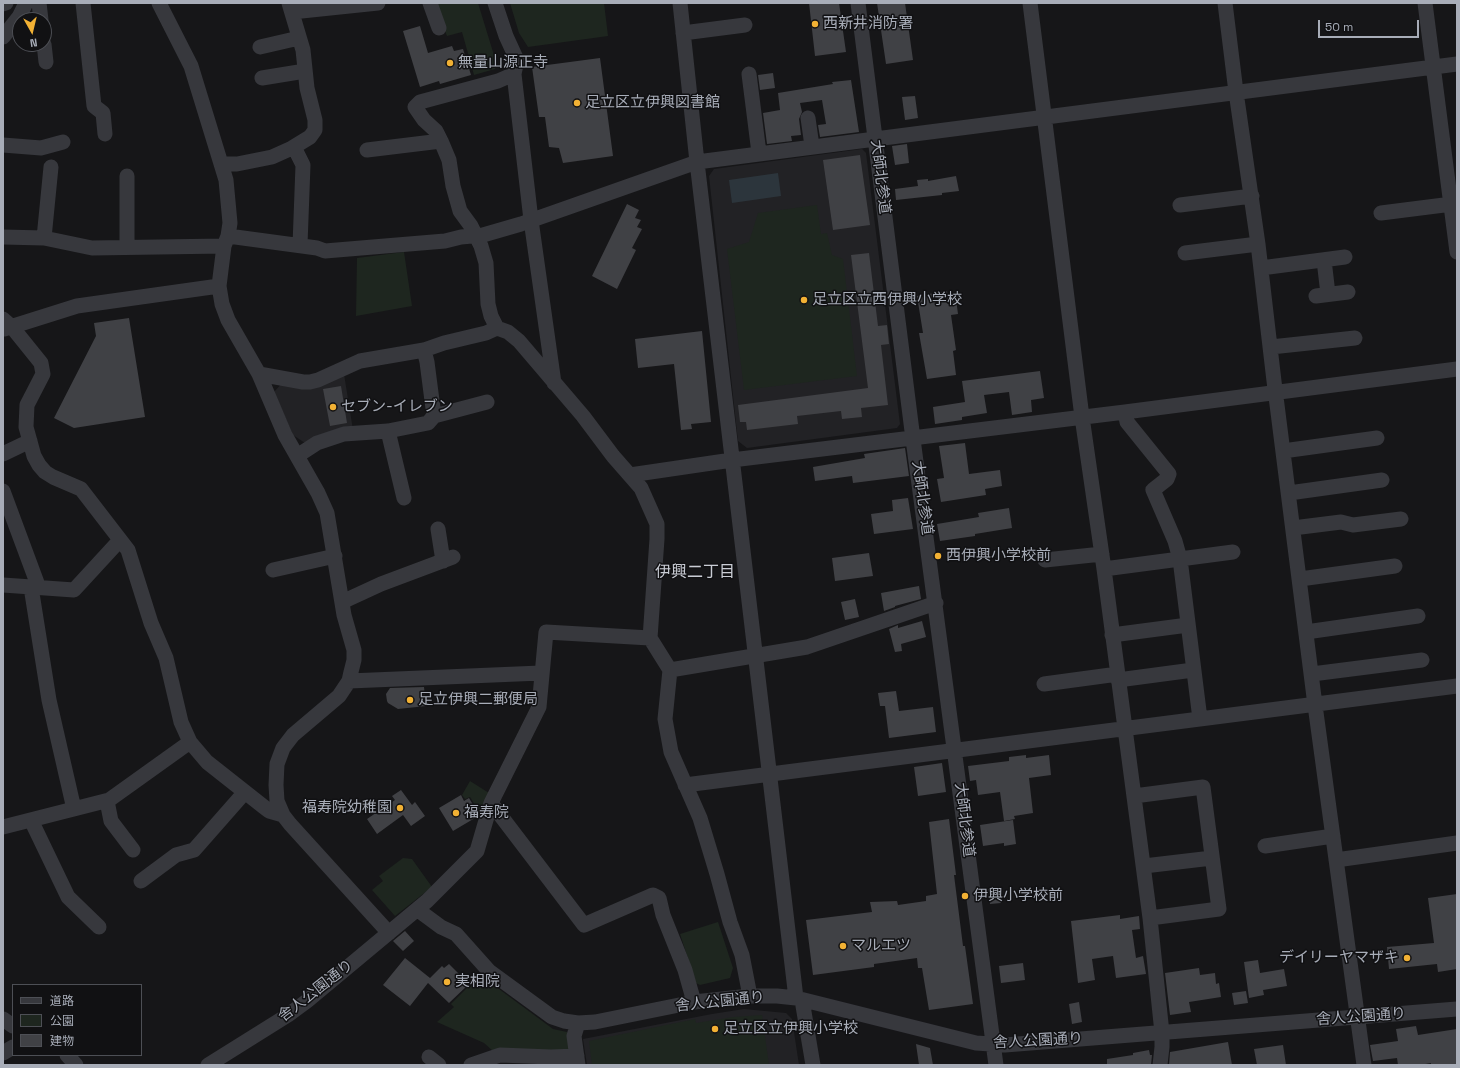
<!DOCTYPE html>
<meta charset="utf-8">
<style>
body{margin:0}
#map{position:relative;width:1460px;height:1068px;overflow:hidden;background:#161618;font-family:"Space Grotesk","Noto Sans JP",sans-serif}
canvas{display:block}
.frame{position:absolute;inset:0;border:4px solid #a8adb8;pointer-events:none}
.legend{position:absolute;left:12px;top:984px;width:130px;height:72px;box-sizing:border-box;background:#111113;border:1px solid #4d4f55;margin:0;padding:5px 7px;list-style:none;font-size:12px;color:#a8adb8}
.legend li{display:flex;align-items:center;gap:8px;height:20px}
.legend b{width:20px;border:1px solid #4d4f55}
.north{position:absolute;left:12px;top:12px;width:40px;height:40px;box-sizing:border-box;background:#111113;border:1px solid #4d4f55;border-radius:50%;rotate:172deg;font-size:11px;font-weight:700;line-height:16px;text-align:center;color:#a8adb8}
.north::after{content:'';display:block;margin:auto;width:14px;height:18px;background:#f2b134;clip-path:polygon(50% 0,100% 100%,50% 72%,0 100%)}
.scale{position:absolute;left:1318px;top:20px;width:101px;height:18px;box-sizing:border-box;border:2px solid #a8adb8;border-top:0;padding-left:5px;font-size:12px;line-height:14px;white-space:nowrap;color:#a8adb8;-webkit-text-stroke:3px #111113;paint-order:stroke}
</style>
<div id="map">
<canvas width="1460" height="1068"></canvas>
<div class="frame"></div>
<ul class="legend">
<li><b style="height:5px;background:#37383d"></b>道路</li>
<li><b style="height:11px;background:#1e261f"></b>公園</li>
<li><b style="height:11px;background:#404145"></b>建物</li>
</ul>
<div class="north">N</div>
<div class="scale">50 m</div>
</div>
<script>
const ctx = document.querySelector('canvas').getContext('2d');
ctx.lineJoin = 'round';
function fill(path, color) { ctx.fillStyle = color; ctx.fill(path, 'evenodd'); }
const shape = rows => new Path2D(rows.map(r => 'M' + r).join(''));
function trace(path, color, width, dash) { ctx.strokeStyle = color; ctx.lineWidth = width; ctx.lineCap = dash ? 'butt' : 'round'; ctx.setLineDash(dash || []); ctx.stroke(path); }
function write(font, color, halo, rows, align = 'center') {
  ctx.font = font + ' "Space Grotesk","Noto Sans JP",sans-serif'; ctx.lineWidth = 3; ctx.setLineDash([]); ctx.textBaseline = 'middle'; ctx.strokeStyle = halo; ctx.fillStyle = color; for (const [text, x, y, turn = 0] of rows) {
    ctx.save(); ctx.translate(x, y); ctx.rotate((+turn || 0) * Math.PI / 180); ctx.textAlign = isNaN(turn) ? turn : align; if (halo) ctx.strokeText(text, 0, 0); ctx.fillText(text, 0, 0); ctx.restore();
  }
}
fill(shape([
 [862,149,866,153,900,424,897,428,747,448,738,441,709,176,714,169],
 [344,374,353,430,308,445,293,435,274,392,283,382],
 [744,1009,786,1013,792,1019,799,1065,587,1065,583,1039,712,1014]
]), '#222225');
fill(shape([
 [434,3,478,3,497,65,495,69,474,75,462,32,447,36],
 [510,3,604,3,608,36,528,47,519,33],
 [817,205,821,234,827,233,832,255,843,259,857,376,744,390,727,249,749,242,758,213],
 [404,252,412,306,356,316,357,258],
 [470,781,489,793,479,822,474,813,478,810,470,797,465,799,462,795],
 [403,858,412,859,432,887,395,916,372,890,383,881,379,876],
 [718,922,733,968,730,978,700,985,696,983,680,934],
 [480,975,553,1029,567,1032,569,1049,556,1051,494,1052,484,1043,437,1022,454,1007,451,1004],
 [762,1015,769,1065,592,1065,589,1041,695,1019,696,1023,734,1017]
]), '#1e261f');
fill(shape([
 [778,173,781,196,732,203,729,180]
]), '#2c353c');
fill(shape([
 [809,3,839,3,846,52,815,56],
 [877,3,905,3,913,60,886,64],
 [420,26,428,53,452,46,454,51,463,49,471,75,440,84,439,81,420,87,403,31],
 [600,58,613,156,563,163,559,148,549,147,545,117,539,117,532,67],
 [773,73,775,88,760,90,758,75],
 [851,80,859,132,820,137,818,125,826,124,822,100,800,103,802,112,799,119,801,135,791,136,792,141,767,144,763,113,780,110,778,93,833,84,832,82],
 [915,96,918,118,905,120,902,97],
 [907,144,909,163,895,165,892,146],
 [860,155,870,225,833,230,823,160],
 [956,176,959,191,942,193,942,195,896,200,895,189,918,186,917,180,928,179,928,181],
 [627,204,639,210,635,218,641,220,637,227,642,229,632,248,636,250,617,289,592,276],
 [869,253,878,326,887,325,889,344,881,345,888,405,861,408,862,417,842,419,841,411,797,416,798,424,747,430,746,422,740,422,738,405,868,388,851,255],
 [947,291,948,300,956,299,958,314,951,315,956,350,953,351,956,375,927,379,919,333,923,333,917,296],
 [129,318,145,417,74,428,54,418,96,336,94,323],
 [702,331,711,422,691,424,692,429,681,430,674,364,638,368,635,339],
 [1040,371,1044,398,1031,400,1032,412,1012,415,1009,392,984,395,987,413,962,417,962,420,935,424,933,407,965,402,962,381],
 [341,386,347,423,330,426,323,389],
 [965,443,969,474,1000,470,1002,486,985,489,986,495,941,502,937,479,944,478,939,446],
 [905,448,909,476,853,483,852,476,815,481,813,467,865,458,864,454],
 [908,498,913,529,874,534,871,514,893,511,892,500],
 [1009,508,1012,528,975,534,975,536,940,541,937,524,979,517,978,513],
 [869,553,873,576,835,581,832,558],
 [919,586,921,599,895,606,895,607,884,611,881,593],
 [855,599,859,617,845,620,841,602],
 [922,621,926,637,901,644,902,651,895,652,889,629,898,625,898,628],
 [424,687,426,706,398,709,388,703,387,701,386,694,390,688],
 [896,691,899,711,933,707,936,732,889,738,885,706,880,706,878,693],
 [1026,755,1026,758,1049,755,1051,775,1029,778,1033,813,1014,816,1015,819,1004,821,1000,792,978,795,976,780,970,781,968,766,1009,761,1009,757],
 [942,763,946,792,918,796,914,767],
 [401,790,412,805,415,802,425,816,411,826,403,815,377,834,367,819,395,800,392,796],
 [461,795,464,801,469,798,476,810,472,813,475,818,453,831,439,808],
 [949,819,956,875,954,875,963,946,965,946,973,1004,929,1010,922,968,918,968,917,958,874,964,874,967,813,975,806,920,872,912,870,902,897,901,898,905,926,901,926,896,937,894,929,822],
 [1013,820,1016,844,1004,846,1004,843,983,846,980,825],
 [999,888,1001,903,990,904,988,889],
 [1457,894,1457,969,1438,972,1437,964,1389,969,1387,947,1434,943,1428,898],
 [1120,915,1120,919,1139,916,1140,929,1132,930,1136,958,1143,956,1146,974,1116,978,1113,956,1092,959,1095,980,1078,983,1071,921],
 [405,931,414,941,403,951,393,941],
 [405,958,430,978,442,966,444,968,449,964,469,984,449,1003,428,983,410,1006,383,985],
 [1258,960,1260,973,1284,969,1287,986,1263,990,1264,995,1249,998,1244,962],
 [1023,963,1025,980,1001,983,999,966],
 [1199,968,1200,975,1215,973,1216,984,1219,983,1221,997,1189,1002,1191,1012,1170,1015,1165,973],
 [1246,991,1248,1003,1234,1005,1232,993],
 [1079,1002,1082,1022,1072,1024,1069,1004],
 [1416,1026,1418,1035,1457,1029,1457,1065,1431,1065,1431,1063,1420,1065,1398,1065,1397,1058,1373,1061,1370,1045,1398,1041,1396,1029],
 [1228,1042,1232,1065,1169,1065,1170,1052],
 [916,1044,930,1048,933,1065,919,1065],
 [1283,1045,1286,1065,1257,1065,1254,1049],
 [1149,1050,1150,1055,1152,1055,1151,1065,1107,1065,1107,1059,1133,1055,1133,1053]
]), '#404145');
trace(shape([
 [39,3,41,20],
 [83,3,94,106,103,113,105,134],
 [159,3,191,66,226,180,230,223,228,236,224,246,219,286,222,304,228,320,259,374,285,435,318,493,327,513,344,615,354,650,354,660,351,672,349,681,339,696,293,735,283,748,277,764,276,785,277,801,283,815,290,824,389,933],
 [430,3,439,28],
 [495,3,506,36,517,60,514,74,531,220,554,383],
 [680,3,697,162,796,998],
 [858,3,913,439,996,1065],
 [1030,3,1082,417,1104,569,1150,918,1162,1033,1162,1047,1160,1065],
 [1225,3,1236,92,1258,244,1274,381,1315,705,1364,1065],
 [1425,3,1457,252],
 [3,4,6,3],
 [292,12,378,3],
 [683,33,745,25],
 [3,37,19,17,26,3],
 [44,44,46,62],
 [260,47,299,38],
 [749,74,759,153],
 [262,78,305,71],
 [808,118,812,146],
 [3,145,41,148,63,142],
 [367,150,441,141],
 [297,153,303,165,300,245],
 [221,164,237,164,272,157,292,148,310,137,315,130,315,120,307,88,303,50,289,3],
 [1180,205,1252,196],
 [1381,213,1452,204],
 [228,236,317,248,325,251,445,241,461,237,483,235,521,224,697,162,1457,64],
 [3,237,44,238,92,248,224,246],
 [44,238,51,167],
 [127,247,127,176],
 [1185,253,1258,244],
 [1324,260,1328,294],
 [1261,268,1345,257],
 [1316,296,1348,292],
 [3,319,12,327,41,363,43,374,27,405,26,427,34,456,39,465,45,472,53,477,81,489,128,550,151,623,166,658,181,722,190,742,207,762,264,807,269,811,283,815],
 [497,328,491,316,488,304,486,263,481,246,471,226,460,211,453,186,449,160,441,141,436,131,424,120,415,107,420,102,498,81,514,74],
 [4,329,77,306,219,286],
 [1271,347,1355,338],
 [259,374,303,382,310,382,318,380,360,361,424,350,444,343,486,333,497,328,508,332,519,341,583,416,613,456,641,488,657,524,657,539,650,638],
 [1125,412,1127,422,1169,474,1167,479,1153,490,1175,541,1180,559,1200,719],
 [434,416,487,402],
 [388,431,404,498],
 [1283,451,1377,438],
 [3,454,30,441],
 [297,456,317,443,344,434,388,431,428,423,434,416,427,362,424,350],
 [630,475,732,460,1125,412,1457,369],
 [3,491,39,588],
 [1289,493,1382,480],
 [1293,528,1341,522,1353,525,1401,519],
 [438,529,443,561],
 [1045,560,1102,554],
 [1104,569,1233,552],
 [273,570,335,556],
 [1300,579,1395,566],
 [3,585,74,590,120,540],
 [31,587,49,700,74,809],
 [342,602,381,584,453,557],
 [1306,632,1418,616],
 [1112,635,1188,625],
 [670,670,665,719,671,752,700,818,717,874,730,922,742,955,750,996],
 [1312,674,1422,660],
 [1118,680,1193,670],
 [349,681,541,673],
 [1044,684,1118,674],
 [685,785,1457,686],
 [1134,796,1203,787,1219,909,1150,918],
 [107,801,111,821,133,850],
 [31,820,68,897,99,927],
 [3,827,109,800,190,742],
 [1265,846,1333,836],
 [1336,860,1457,843],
 [1144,866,1212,858],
 [141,881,176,855,194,850,245,792],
 [418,910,441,927,456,934,489,971,552,1017,564,1021,578,1023,595,1022,694,1002,750,996,777,996,796,998,976,1043,1005,1045,1457,1009],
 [802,1000,813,1065],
 [694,1002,685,970,663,915,659,898,653,895,584,925,491,803,539,707,546,632,650,638,670,670,807,647,936,603],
 [3,1019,13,1026],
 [578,1023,574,1036,578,1065],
 [3,1053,13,1047],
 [67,1055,76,1065],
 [429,1057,439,1065],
 [208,1065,288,1015,307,1001,427,901,477,851,491,803],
 [471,1065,500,1055,551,1057,577,1056]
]), '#37383d', 15);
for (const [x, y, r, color] of [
 [815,24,4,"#f2b134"],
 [450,63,4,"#f2b134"],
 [577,103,4,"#f2b134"],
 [804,300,4,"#f2b134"],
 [333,407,4,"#f2b134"],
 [938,556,4,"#f2b134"],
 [410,700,4,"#f2b134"],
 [400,808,4,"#f2b134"],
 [456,813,4,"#f2b134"],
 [965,896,4,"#f2b134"],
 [843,946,4,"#f2b134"],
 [1407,958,4,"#f2b134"],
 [447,982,4,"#f2b134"],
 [715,1029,4,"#f2b134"]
]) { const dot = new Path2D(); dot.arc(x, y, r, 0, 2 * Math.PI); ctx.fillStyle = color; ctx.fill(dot); trace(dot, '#111113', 1.5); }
write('15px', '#a8adb8', '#111113', [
 ["西新井消防署",823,24],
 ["無量山源正寺",458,63],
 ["足立区立伊興図書館",585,103],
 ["足立区立西伊興小学校",812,300],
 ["セブン-イレブン",341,407],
 ["西伊興小学校前",946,556],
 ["足立伊興二郵便局",418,700],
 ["福寿院幼稚園",392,808,"right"],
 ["福寿院",464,813],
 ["伊興小学校前",973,896],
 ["マルエツ",851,946],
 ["デイリーヤマザキ",1399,958,"right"],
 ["実相院",455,982],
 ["足立区立伊興小学校",723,1029]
], 'left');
write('15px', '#a8adb8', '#111113', [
 ["大師北参道",880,177,83],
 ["大師北参道",922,498,82],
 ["大師北参道",964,820,83],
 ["舎人公園通り",316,991,-38],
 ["舎人公園通り",720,1002,-6],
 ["舎人公園通り",1361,1017,-4],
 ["舎人公園通り",1038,1041,-3]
]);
write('16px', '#c9ccd4', '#111113', [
 ["伊興二丁目",695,573]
]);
</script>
